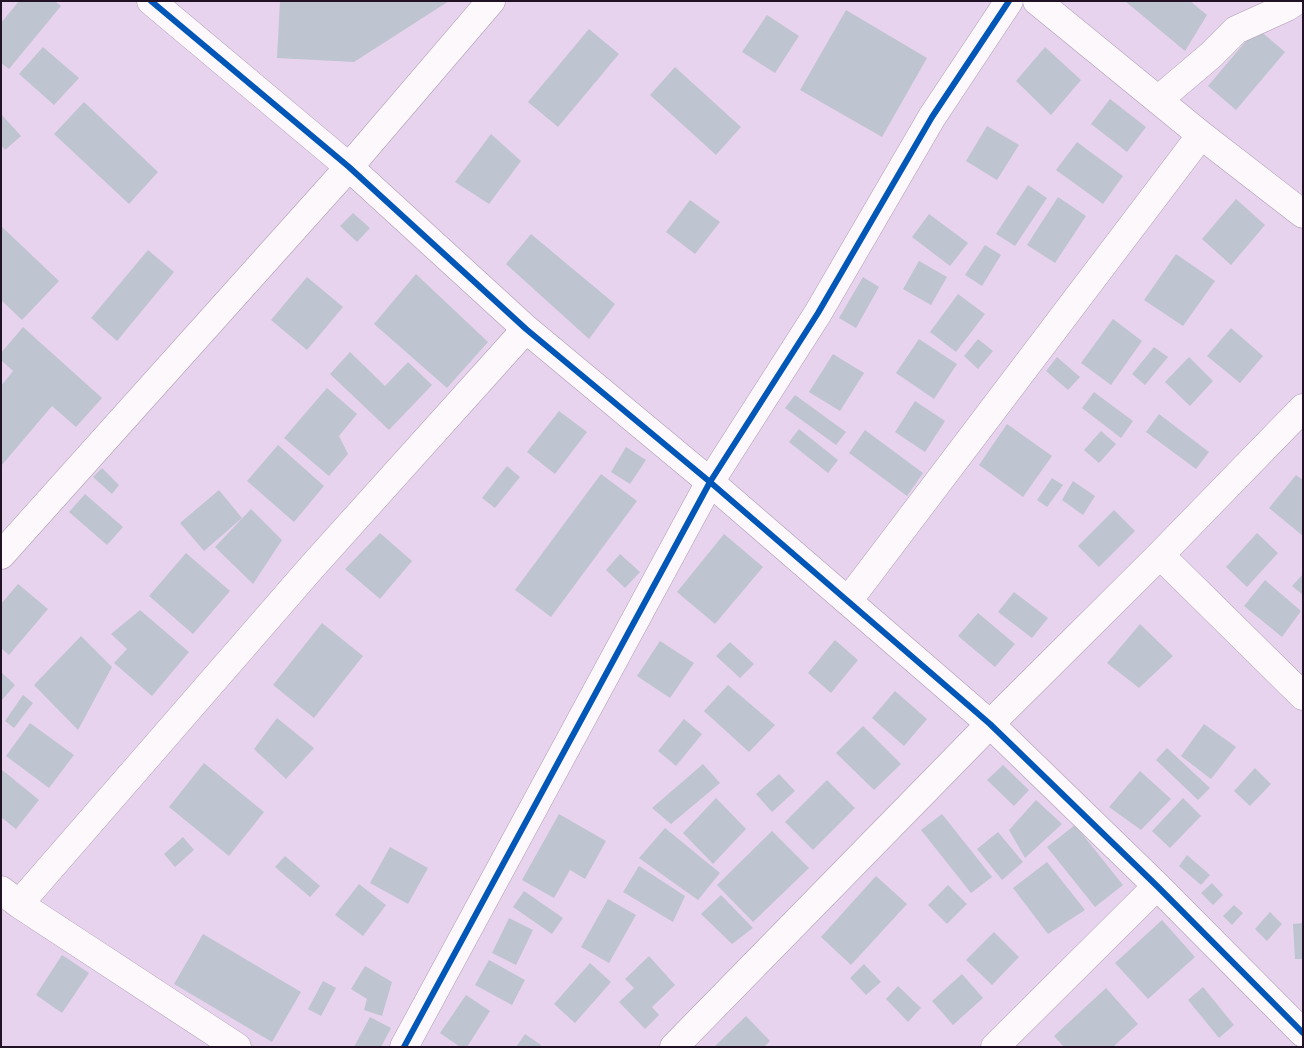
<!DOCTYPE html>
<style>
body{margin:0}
#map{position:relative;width:1304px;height:1048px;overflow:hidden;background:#e8d3ee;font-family:"Fira Sans",sans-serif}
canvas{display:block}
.frame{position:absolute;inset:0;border:2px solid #211325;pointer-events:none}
</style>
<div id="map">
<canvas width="1304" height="1048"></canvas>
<div class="frame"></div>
</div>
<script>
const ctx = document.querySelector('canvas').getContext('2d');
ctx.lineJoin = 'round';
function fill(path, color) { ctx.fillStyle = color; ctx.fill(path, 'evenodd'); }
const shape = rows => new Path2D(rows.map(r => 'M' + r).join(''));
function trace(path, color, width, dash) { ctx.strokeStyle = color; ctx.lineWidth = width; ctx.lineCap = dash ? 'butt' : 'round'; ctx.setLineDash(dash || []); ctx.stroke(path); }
fill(shape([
 [19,1,55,1,61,6,9,69,1,63,1,23],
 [280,1,449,1,354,62,277,58],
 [1125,1,1190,1,1207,15,1185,51],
 [846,10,927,58,882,137,800,90],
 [767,15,799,36,775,73,742,52],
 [1257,28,1285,52,1236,110,1208,86],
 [589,29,619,54,558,127,528,102],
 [43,47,79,78,54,105,19,74],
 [1045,47,1081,80,1051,115,1016,81],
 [675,67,741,127,716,155,650,95],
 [1110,99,1146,127,1127,152,1091,124],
 [84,102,158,172,129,204,54,134],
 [1,114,21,136,5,150,1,145],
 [987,126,1019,145,997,180,966,161],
 [491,134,521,161,489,204,455,182],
 [1077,142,1123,176,1103,204,1056,170],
 [1028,185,1047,198,1015,246,996,234],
 [1058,197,1086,216,1055,263,1027,245],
 [1236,199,1265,225,1231,265,1202,239],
 [690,200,720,222,695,254,666,232],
 [353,213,370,228,357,242,340,226],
 [929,214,968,243,950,266,912,237],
 [1,226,59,281,22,320,1,300],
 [531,234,615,304,589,339,506,264],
 [985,245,1001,255,982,286,965,275],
 [148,250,174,272,117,341,91,318],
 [1176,254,1215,281,1183,326,1144,300],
 [919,261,947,277,931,305,903,289],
 [416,274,488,342,447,388,374,324],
 [307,277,343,307,307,350,271,320],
 [863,277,879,287,856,328,839,318],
 [958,294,985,314,956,352,930,332],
 [1113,319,1142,341,1111,385,1081,363],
 [23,327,102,398,76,427,52,406,1,466,1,386,13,371,1,360,1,353],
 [1231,328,1263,356,1240,383,1207,356],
 [919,339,957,364,934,399,896,373],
 [978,339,993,351,978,369,964,356],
 [1154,347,1168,357,1145,385,1132,374],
 [350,352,385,386,408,362,432,385,389,430,330,374],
 [833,354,864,373,840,411,809,392],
 [1057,357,1080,377,1068,390,1046,371],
 [1189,357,1213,381,1190,406,1165,382],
 [327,388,357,414,339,436,348,454,329,476,284,438],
 [1094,392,1133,421,1121,438,1082,408],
 [795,395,846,432,836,445,785,408],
 [915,401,945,421,925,452,895,432],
 [559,411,587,432,555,474,527,452],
 [1159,414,1209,452,1196,469,1146,432],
 [1007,424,1052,456,1023,497,979,465],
 [799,429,838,460,828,473,789,442],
 [865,430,923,473,907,496,849,453],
 [1101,431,1116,444,1099,463,1084,450],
 [278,445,324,486,294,522,247,481],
 [626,447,646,460,630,484,611,472],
 [507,466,520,477,495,508,482,498],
 [102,468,119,485,112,494,93,477],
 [601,474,637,501,551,617,515,590],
 [1296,475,1303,480,1303,536,1269,508],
 [1052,478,1063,485,1047,507,1037,500],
 [1073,481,1095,496,1083,515,1062,500],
 [219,490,242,518,204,551,180,523],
 [85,494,123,527,107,545,69,512],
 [251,509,282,540,253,584,215,547],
 [1114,510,1135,531,1099,567,1078,546],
 [380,533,412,561,380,599,345,569],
 [1257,533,1278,553,1247,587,1226,567],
 [724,534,763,567,715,624,677,592],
 [186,553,230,591,193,634,149,596],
 [620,554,640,572,625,588,606,570],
 [1303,574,1303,595,1292,586],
 [1265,580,1301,611,1282,637,1244,606],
 [18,584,48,609,9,655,1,648,1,604],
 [1014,592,1048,618,1032,638,998,612],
 [140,610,189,652,152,696,114,663,127,649,111,634],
 [978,613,1015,644,995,667,958,636],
 [322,623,363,656,314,718,273,685],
 [1140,624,1173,656,1139,688,1107,663],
 [81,636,112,667,78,730,34,685],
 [835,640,858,660,831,693,808,673],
 [660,641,694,663,670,698,637,676],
 [730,642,754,664,740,678,716,656],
 [1,672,15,685,1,701],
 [728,685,775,725,749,752,704,711],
 [895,691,927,719,904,746,872,718],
 [23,695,33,703,14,728,5,721],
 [277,718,314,748,286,779,254,749],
 [684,719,702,734,676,766,658,751],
 [30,723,74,755,49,788,6,756],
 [1204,724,1236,747,1211,779,1181,756],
 [863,726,901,764,874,790,836,753],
 [1167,748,1210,788,1198,800,1156,760],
 [204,763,264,812,229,856,169,807],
 [703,764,720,783,671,824,652,808],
 [1003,765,1029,790,1014,806,987,780],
 [1255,768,1271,784,1250,806,1234,791],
 [1,769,39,800,16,829,1,817],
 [1140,771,1171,799,1141,830,1109,807],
 [779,774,795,791,772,812,756,794],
 [827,780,855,808,813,850,785,822],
 [716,798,746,829,713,864,683,833],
 [1183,798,1201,816,1170,848,1152,831],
 [1036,800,1062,824,1025,858,1009,830],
 [559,814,606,841,585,879,570,870,554,898,522,880],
 [942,814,992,877,971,893,921,830],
 [1075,825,1123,885,1095,907,1047,847],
 [665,828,720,873,698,900,639,858],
 [772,831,809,868,753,922,717,885],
 [998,832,1023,862,1002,880,977,849],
 [183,837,194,850,175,867,164,854],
 [390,847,428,868,408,904,370,883],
 [1187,855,1210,875,1201,885,1179,866],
 [285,856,320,886,310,897,275,867],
 [1047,862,1085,910,1048,934,1013,888],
 [639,866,685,896,673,922,623,892],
 [876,876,907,904,851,965,821,937],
 [1212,883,1223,895,1213,905,1201,893],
 [359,884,386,905,363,936,335,915],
 [948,885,967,904,947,924,928,905],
 [524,891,563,918,552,934,513,907],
 [721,895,753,928,732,944,701,914],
 [608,899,636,915,609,963,581,947],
 [1234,905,1243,913,1232,925,1223,916],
 [1270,912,1282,924,1267,941,1255,929],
 [509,918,533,930,516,965,492,953],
 [1162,920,1195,957,1148,999,1115,963],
 [1303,923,1303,959,1295,959,1293,924],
 [994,932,1019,957,992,985,966,960],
 [203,934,301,992,272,1042,174,984],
 [62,955,89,973,62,1013,36,995],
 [649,956,675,985,652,1007,659,1015,645,1029,619,1002,634,988,625,979],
 [489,960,525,980,512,1005,475,985],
 [590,963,611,982,575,1023,554,1004],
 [864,964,881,982,866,995,850,978],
 [365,966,392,982,382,1016,364,1010,367,999,351,989],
 [962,974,983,998,953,1025,932,1001],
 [323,981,336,988,321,1016,308,1009],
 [898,986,921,1008,908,1022,886,999],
 [1203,987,1234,1025,1219,1038,1188,1000],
 [1106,988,1138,1024,1113,1047,1064,1047,1054,1036],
 [466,995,490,1011,467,1047,460,1047,440,1033],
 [746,1016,770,1041,764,1047,714,1047],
 [370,1017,391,1028,381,1047,354,1047],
 [525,1034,541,1045,540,1047,516,1047]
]), '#bec4d0');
const street = shape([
 [151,1,349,167,526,329,710,482,990,724,1157,886,1303,1033],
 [1037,1,1201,135,1303,214],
 [1158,100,1211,55,1236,30,1287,7,1296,1],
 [1,555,349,167,491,1],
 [1160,555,1303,696],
 [848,601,1201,135],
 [1,890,19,904,237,1047],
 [19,904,311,568,526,329],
 [404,1047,710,482,818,313,932,117,1009,1],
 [674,1047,990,724,1160,555,1303,408],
 [995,1047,1157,886]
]);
trace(street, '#ad9db2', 29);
trace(street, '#fcf8fc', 28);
trace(shape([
 [151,1,349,167,526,329,710,482,990,724,1157,886,1303,1033],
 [404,1047,710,482,818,313,932,117,1009,1]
]), '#0057b8', 6);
</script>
